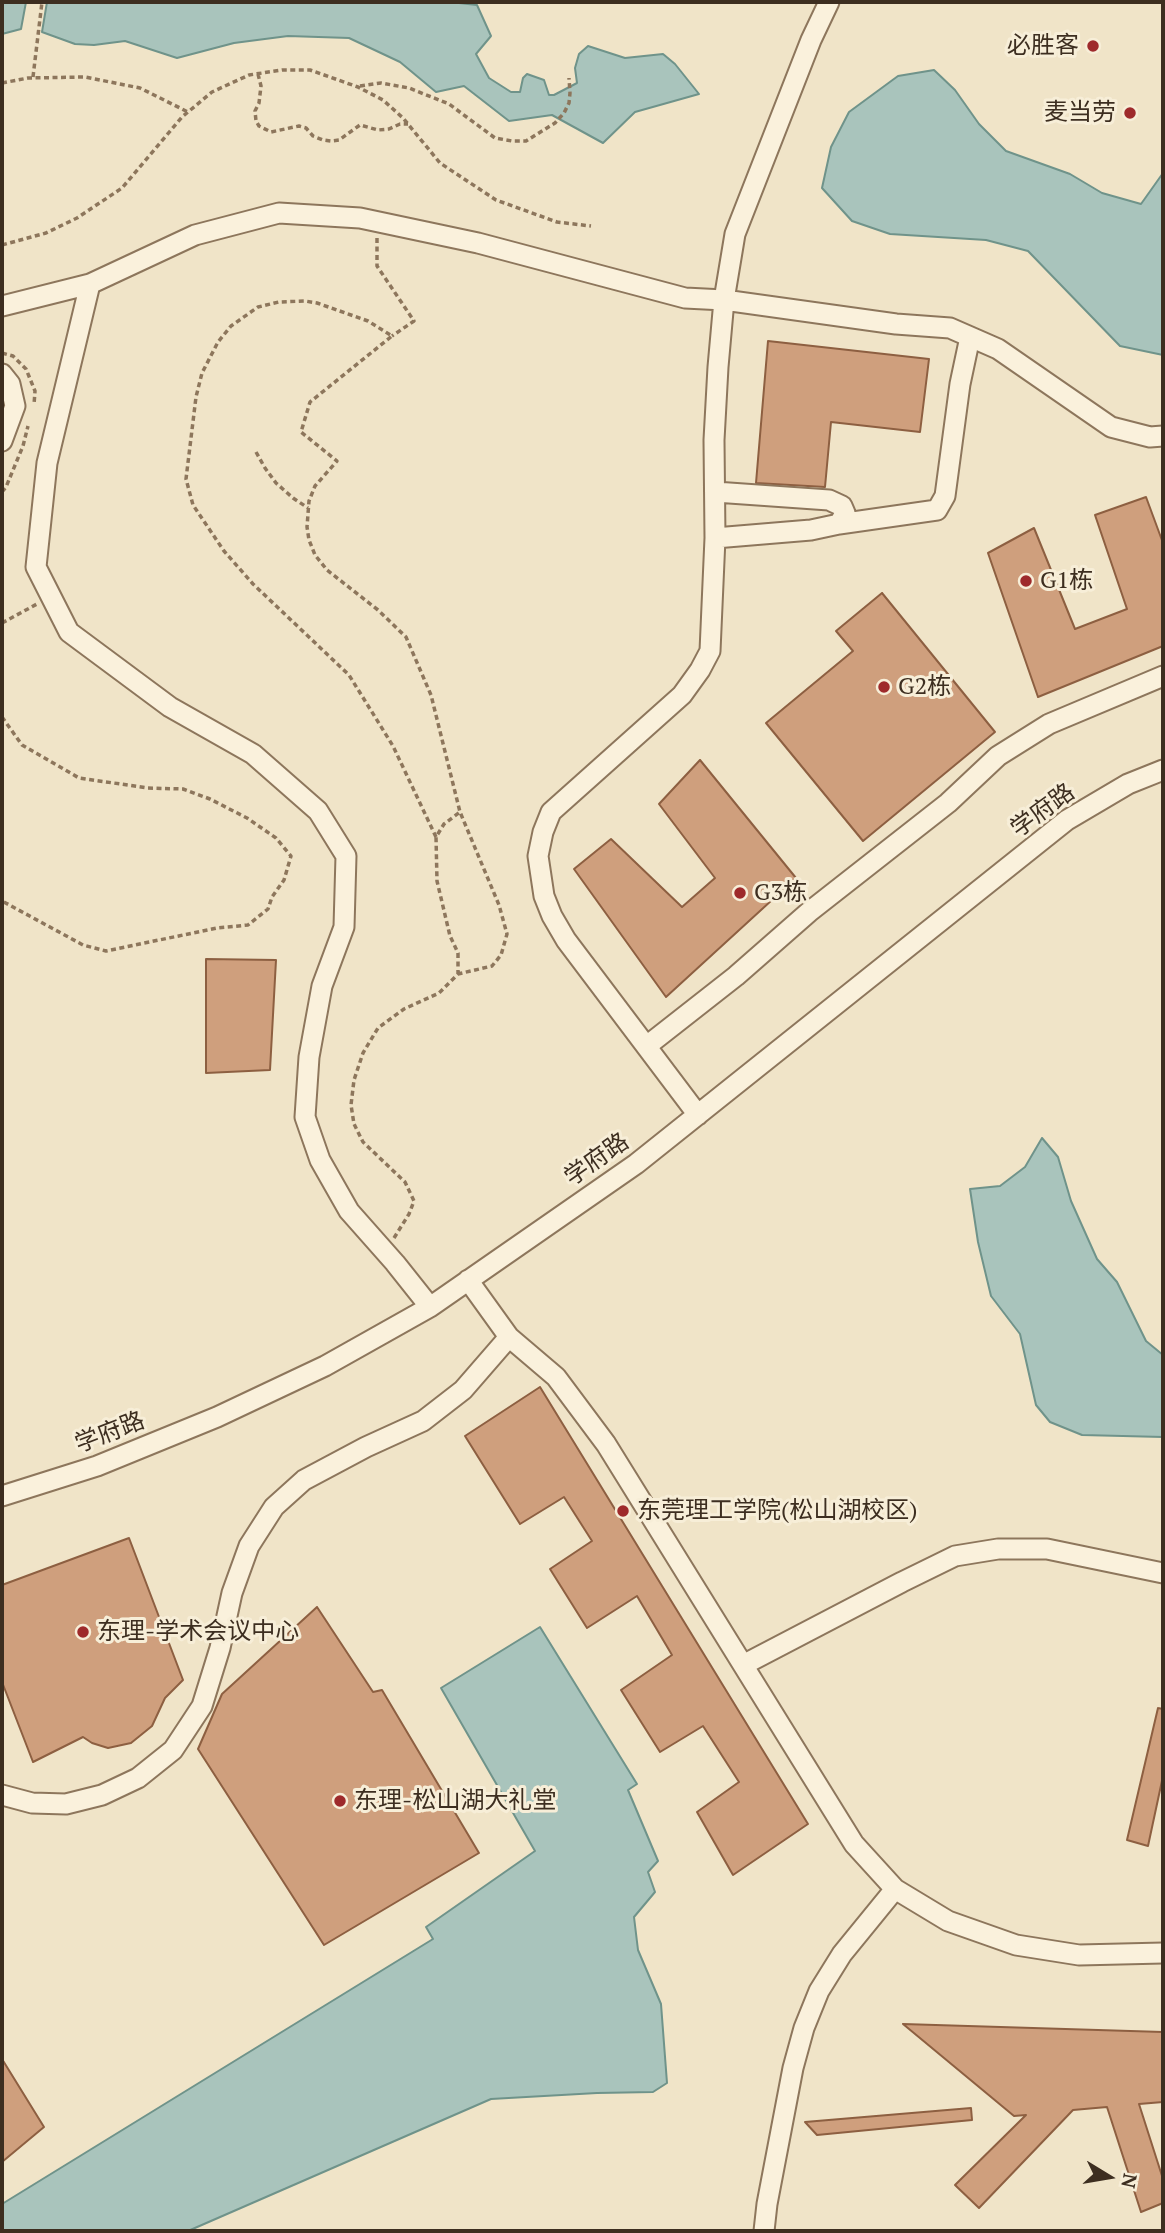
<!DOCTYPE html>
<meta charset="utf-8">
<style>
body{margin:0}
#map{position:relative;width:1165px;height:2233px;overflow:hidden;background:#f0e4c8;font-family:"PT Serif",serif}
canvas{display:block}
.frame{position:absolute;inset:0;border:4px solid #3d2e20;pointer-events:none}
.north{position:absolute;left:1074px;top:2142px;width:70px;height:70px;-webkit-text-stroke:5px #f7eed8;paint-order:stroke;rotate:101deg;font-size:19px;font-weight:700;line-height:28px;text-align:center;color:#3d2e20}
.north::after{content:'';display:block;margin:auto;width:24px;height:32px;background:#3d2e20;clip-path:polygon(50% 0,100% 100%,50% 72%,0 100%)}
</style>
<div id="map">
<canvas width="1165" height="2233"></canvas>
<div class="frame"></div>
<div class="north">N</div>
</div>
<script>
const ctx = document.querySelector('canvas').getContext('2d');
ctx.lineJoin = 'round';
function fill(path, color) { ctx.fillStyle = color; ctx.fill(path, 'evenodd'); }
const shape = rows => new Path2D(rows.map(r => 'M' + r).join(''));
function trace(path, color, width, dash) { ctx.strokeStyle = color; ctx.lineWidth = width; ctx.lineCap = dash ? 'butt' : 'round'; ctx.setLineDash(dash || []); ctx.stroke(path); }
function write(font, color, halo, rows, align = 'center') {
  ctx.font = font + ' "PT Serif","Noto Sans SC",serif'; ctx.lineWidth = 6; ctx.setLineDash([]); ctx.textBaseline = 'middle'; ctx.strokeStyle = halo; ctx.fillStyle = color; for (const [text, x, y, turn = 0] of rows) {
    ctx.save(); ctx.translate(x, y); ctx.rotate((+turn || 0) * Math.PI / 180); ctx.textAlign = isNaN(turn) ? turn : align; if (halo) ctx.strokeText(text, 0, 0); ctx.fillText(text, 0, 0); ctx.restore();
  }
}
const water = shape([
 [2,2,26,2,21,29,2,34,2,2],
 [47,2,450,2,477,5,491,36,476,54,489,78,511,92,520,92,523,78,527,74,544,80,549,95,554,95,577,83,575,68,579,54,588,46,625,58,663,54,675,64,699,94,635,112,603,143,552,115,509,121,464,86,436,92,400,62,349,38,288,36,234,43,177,58,125,41,94,45,75,44,42,32,47,2],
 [934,70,955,90,979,124,1006,151,1070,174,1102,193,1141,204,1163,173,1163,355,1120,346,1028,251,986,240,890,234,852,221,822,188,831,147,849,112,898,76,934,70],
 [1042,1138,1058,1157,1071,1201,1097,1259,1117,1282,1146,1341,1163,1355,1163,1437,1082,1435,1050,1422,1036,1405,1020,1334,991,1296,978,1242,970,1189,1000,1186,1025,1167,1042,1138],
 [540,1627,637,1784,628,1790,658,1861,648,1872,655,1892,634,1917,638,1950,661,2004,667,2083,653,2092,597,2093,491,2099,188,2231,2,2231,2,2204,433,1939,426,1927,535,1851,441,1688,540,1627]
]);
fill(water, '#a9c4bc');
trace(water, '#6f938a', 2);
const building = shape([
 [768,341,929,359,920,432,831,422,825,487,756,483,768,341],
 [1146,497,1163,543,1163,646,1038,697,988,553,1034,528,1075,629,1127,609,1095,515,1146,497],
 [882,593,995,732,863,841,766,723,853,651,836,631,882,593],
 [700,760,796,878,666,997,574,869,611,839,682,907,715,878,659,804,700,760],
 [206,959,276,960,270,1070,206,1073,206,959],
 [540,1387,808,1824,733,1875,697,1812,739,1782,703,1726,660,1752,621,1690,672,1655,637,1596,587,1628,550,1569,592,1541,564,1497,520,1524,465,1436,540,1387],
 [129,1538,183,1680,165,1698,152,1726,131,1743,108,1748,92,1743,83,1737,33,1762,2,1682,2,1585,129,1538],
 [317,1607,373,1692,382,1690,479,1853,324,1945,198,1749,222,1694,317,1607],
 [1158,1708,1163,1709,1163,1776,1148,1846,1127,1840,1158,1708],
 [903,2024,1163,2032,1163,2102,1139,2104,1163,2179,1163,2203,1141,2212,1107,2107,1073,2110,979,2208,955,2185,1026,2115,1014,2116,903,2024],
 [2,2059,44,2127,2,2162,2,2059],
 [971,2108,972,2120,817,2135,805,2122,971,2108]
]);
fill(building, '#cf9f7d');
trace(building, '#8d5f41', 2);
const minor = shape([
 [90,284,47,463,36,567,69,632,170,707,253,754,318,811,346,856,344,927,322,986,309,1057,305,1117,320,1160,349,1211,395,1263,430,1307],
 [2,306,90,284,195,235,279,213,360,218,478,243,685,298,724,300,896,324,950,328,998,349,1111,427,1150,437,1163,436],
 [2,374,10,384,15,406,2,441],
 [715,492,829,500,842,506,845,513,839,524],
 [715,538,811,530,839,524,937,510,945,496,960,384,970,337],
 [648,1045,736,976,809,912,948,803,998,756,1049,724,1163,676],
 [698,1115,566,940,552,916,544,896,538,856,543,832,551,812,682,695,700,670,710,651,715,538,714,440,718,367,724,300,735,234,811,40,829,2],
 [468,1280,509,1337,556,1377,606,1444,854,1844,895,1889,948,1921,1016,1945,1079,1955,1163,1953],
 [2,1496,97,1466,217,1417,325,1366,430,1307,636,1164,1067,820,1128,784,1163,770],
 [743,1665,902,1582,955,1556,998,1549,1047,1549,1163,1573],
 [2,1795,32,1803,66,1804,102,1795,138,1778,173,1750,202,1706,220,1648,232,1593,249,1546,274,1507,304,1480,366,1447,423,1421,463,1390,509,1337],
 [764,2231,767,2204,793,2068,804,2028,819,1991,842,1954,895,1889]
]);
trace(minor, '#8d765c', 23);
trace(shape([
 [258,74,261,86,259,103,255,111,256,121,259,126,271,132,299,126,306,128,313,136,323,140,331,141,339,140,360,125,378,130,389,129,400,124,408,124],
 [33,77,42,2],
 [2,83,28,78,85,77,140,88,188,112],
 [360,86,381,83,409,88,449,104,495,138,512,141,526,141,555,123,564,113,569,103,570,93,569,78],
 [377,238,377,266,414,321,392,336],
 [2,245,46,233,77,218,122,188,182,117,212,92,249,75,282,70,310,70,358,87,383,100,403,118,440,163,496,200,557,222,591,226],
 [2,353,13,356,26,369,35,391,34,405],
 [256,452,265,468,276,483,293,498,308,508],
 [2,492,6,487,23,446,28,426],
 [2,623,37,604],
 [2,717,22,745,79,778,148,788,183,789,210,799,247,818,276,838,291,856,284,880,272,897,268,909,248,925,217,928,106,951,83,945,2,901],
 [436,837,393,746,349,675,253,584,224,551,193,505,186,479,196,397,202,373,218,342,231,326,258,307,279,302,305,301,317,303,368,321,392,336,310,402,301,432,337,461,315,486,309,501,307,527,309,540,315,555,327,570,378,610,406,637,431,695,460,812,499,905,507,934,501,955,492,966,458,974],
 [394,1238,409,1214,414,1201,405,1182,363,1142,354,1124,351,1105,354,1080,363,1053,378,1028,404,1009,439,993,458,974,458,953,450,936,437,881,436,837,444,824,460,812]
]), '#8d765c', 3.5, [5, 3.5]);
trace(minor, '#faf1dc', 19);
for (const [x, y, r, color] of [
 [1093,46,7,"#9e2a2b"],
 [1130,113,7,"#9e2a2b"],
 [1026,581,7,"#9e2a2b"],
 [884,687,7,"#9e2a2b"],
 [740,893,7,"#9e2a2b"],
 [623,1511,7,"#9e2a2b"],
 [83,1632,7,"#9e2a2b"],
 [340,1801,7,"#9e2a2b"]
]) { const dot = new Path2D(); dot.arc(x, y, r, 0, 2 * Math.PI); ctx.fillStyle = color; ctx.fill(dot); trace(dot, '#f7eed8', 2.5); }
write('24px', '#3d2e20', '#f7eed8', [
 ["必胜客",1079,46,"right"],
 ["麦当劳",1116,113,"right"],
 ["G1栋",1040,581],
 ["G2栋",898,687],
 ["G3栋",754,893],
 ["东莞理工学院(松山湖校区)",637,1511],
 ["东理-学术会议中心",97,1632],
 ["东理-松山湖大礼堂",354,1801]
], 'left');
write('24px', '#3d2e20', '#f7eed8', [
 ["学府路",1043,811,-36],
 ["学府路",597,1160,-35],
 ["学府路",110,1433,-21]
]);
</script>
